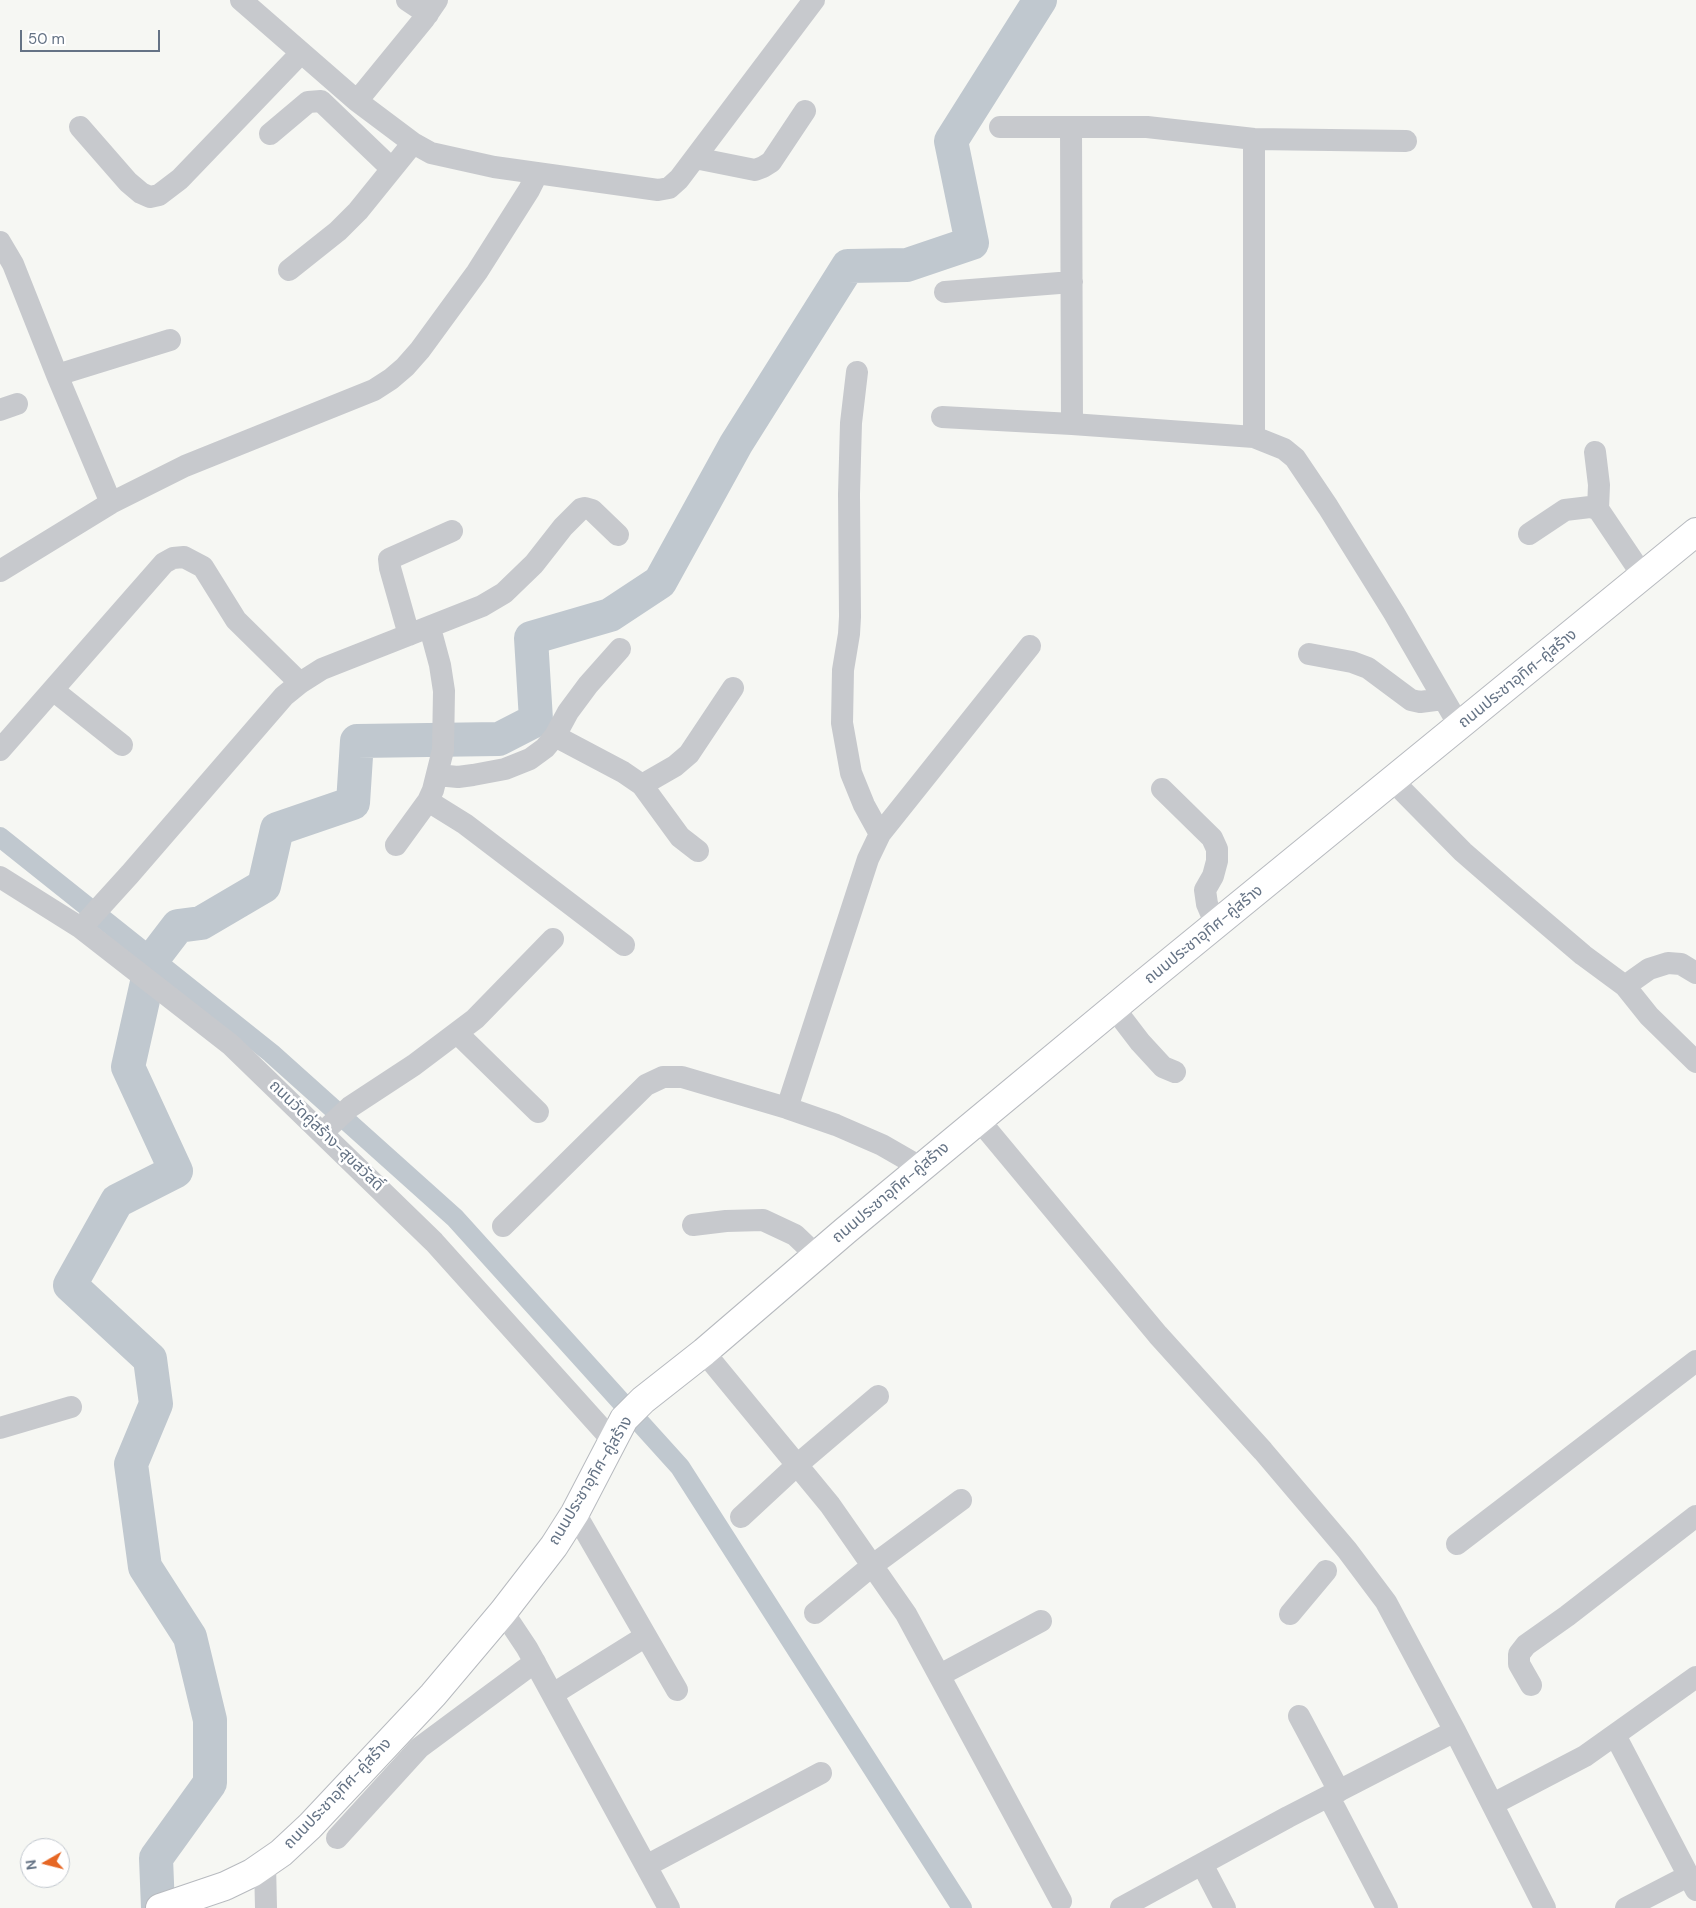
<!DOCTYPE html>
<meta charset="utf-8">
<style>
body{margin:0}
#map{position:relative;width:1696px;height:1908px;overflow:hidden;background:#f6f7f3;font-family:"DM Sans",sans-serif}
canvas{display:block}
.north{position:absolute;left:20px;top:1838px;width:50px;height:50px;box-sizing:border-box;background:#fff;border:1px solid #c1c7ce;border-radius:50%;rotate:262deg;font-size:14px;font-weight:700;line-height:20px;text-align:center;color:#657385}
.north::after{content:'';display:block;margin:auto;width:18px;height:22px;background:#e66724;clip-path:polygon(50% 0,100% 100%,50% 72%,0 100%)}
.scale{position:absolute;left:20px;top:30px;width:140px;height:22px;box-sizing:border-box;border:2px solid #657385;border-top:0;padding-left:6px;font-size:15px;line-height:18px;white-space:nowrap;color:#657385;-webkit-text-stroke:4px #fff;paint-order:stroke}
</style>
<div id="map">
<canvas width="1696" height="1908"></canvas>
<div class="north">N</div>
<div class="scale">50 m</div>
</div>
<script>
const ctx = document.querySelector('canvas').getContext('2d');
ctx.lineJoin = 'round';
const shape = rows => new Path2D(rows.map(r => 'M' + r).join(''));
function trace(path, color, width, dash) { ctx.strokeStyle = color; ctx.lineWidth = width; ctx.lineCap = dash ? 'butt' : 'round'; ctx.setLineDash(dash || []); ctx.stroke(path); }
function write(font, color, halo, rows, align = 'center') {
  ctx.font = font + ' "DM Sans","Noto Sans Thai",sans-serif'; ctx.lineWidth = 5; ctx.setLineDash([]); ctx.textBaseline = 'middle'; ctx.strokeStyle = halo; ctx.fillStyle = color; for (const [text, x, y, turn = 0] of rows) {
    ctx.save(); ctx.translate(x, y); ctx.rotate((+turn || 0) * Math.PI / 180); ctx.textAlign = isNaN(turn) ? turn : align; if (halo) ctx.strokeText(text, 0, 0); ctx.fillText(text, 0, 0); ctx.restore();
  }
}
trace(shape([
 [0,837,271,1053,455,1218,680,1467,962,1908]
]), '#c0c8cf', 20);
trace(shape([
 [158,1908,156,1858,210,1783,210,1720,190,1637,145,1567,131,1464,156,1404,150,1359,70,1285,117,1201,176,1171,128,1067,152,960,178,926,201,923,264,886,277,829,353,803,357,741,499,739,536,720,531,638,610,615,660,582,736,444,848,266,907,265,972,243,951,141,1040,0]
]), '#c0c8cf', 34);
const major = shape([
 [160,1908,225,1886,252,1873,281,1853,310,1826,433,1695,503,1612,554,1546,575,1513,624,1419,643,1400,704,1352,845,1231,1138,988,1696,532]
]);
trace(major, '#b7babf', 30);
trace(shape([
 [241,0,357,101,413,143,431,153,494,167,658,190,669,188,679,179,814,0],
 [407,0,428,14],
 [357,101,424,19,437,0],
 [80,127,128,182,141,193,150,197,159,195,180,179,301,53],
 [1000,127,1147,127,1254,139,1406,141],
 [1071,127,1072,424],
 [270,134,308,102,321,101,392,169],
 [695,158,755,170,763,167,771,162,805,111],
 [0,242,13,264,57,375],
 [289,270,338,231,358,211,413,143],
 [945,292,1072,282],
 [857,372,851,423,849,494,850,617,849,634,843,670,842,723,851,773,864,805,880,834],
 [0,410,17,404],
 [942,417,1072,424,1254,437,1284,449,1295,458,1328,507,1394,613,1460,727],
 [1254,437,1254,139],
 [1595,452,1599,485,1598,509],
 [111,503,57,375,170,340],
 [1529,534,1565,510,1590,507,1598,509,1643,576],
 [0,571,111,503,185,466,374,390,391,379,405,367,420,350,477,272,529,190,537,174],
 [409,635,390,568,389,559,452,531],
 [1309,654,1352,662,1368,668,1411,700,1420,702,1443,699],
 [53,690,122,745],
 [555,736,623,772,642,785,675,766,689,754,733,688],
 [0,750,164,563,173,558,184,557,203,567,236,620,300,683],
 [437,775,458,777,473,775,505,769,530,759,545,748,555,736,568,712,588,685,620,649],
 [1393,781,1463,852,1509,892,1583,955,1625,986,1649,1016,1696,1062],
 [642,785,680,837,698,851],
 [1162,789,1212,838,1217,849,1217,861,1213,876,1205,890,1207,904,1216,925],
 [428,801,465,824,624,945],
 [396,845,428,801,433,790,443,750,444,691,440,665,430,628],
 [0,877,81,928,231,1045,434,1242,612,1440],
 [81,928,130,874,284,696,300,683,322,669,482,606,504,593,534,564,563,527,581,509,585,508,592,510,618,535],
 [1625,986,1649,969,1668,963,1681,964,1696,973],
 [1114,1008,1140,1042,1163,1067,1175,1072],
 [457,1033,538,1112],
 [787,1108,868,859,880,834,1030,646],
 [979,1120,1158,1335,1263,1451,1347,1550,1386,1602,1455,1731,1545,1908],
 [322,1133,350,1107,414,1065,475,1019,553,939],
 [693,1225,726,1221,763,1220,795,1235,816,1255],
 [503,1226,646,1085,663,1077,682,1077,787,1108,836,1125,882,1145,922,1168],
 [704,1352,830,1505,906,1614,1061,1901],
 [0,1428,71,1407],
 [575,1513,677,1690],
 [741,1517,797,1465,878,1396],
 [1457,1544,1696,1361],
 [503,1612,527,1648,669,1908],
 [815,1613,873,1565,961,1500],
 [1290,1614,1326,1571],
 [940,1675,1041,1621],
 [1531,1685,1519,1664,1519,1654,1526,1645,1567,1616,1696,1516],
 [553,1694,646,1636],
 [1299,1716,1339,1791],
 [1615,1735,1696,1890],
 [1329,1797,1387,1908],
 [1493,1804,1585,1756,1696,1677],
 [337,1838,419,1748,535,1662],
 [265,1863,266,1908],
 [1202,1864,1225,1908],
 [646,1866,821,1773],
 [1121,1908,1288,1817,1455,1731],
 [1626,1908,1688,1876]
]), '#c7c9cd', 22);
trace(major, '#fff', 28);
write('16px', '#657385', '#fff', [
 ["ถนนประชาอุทิศ-คู่สร้าง",1518,679,-39],
 ["ถนนประชาอุทิศ-คู่สร้าง",1204,935,-39],
 ["ถนนวัดคู่สร้าง-สุขสวัสดิ์",326,1136,44],
 ["ถนนประชาอุทิศ-คู่สร้าง",891,1193,-40],
 ["ถนนประชาอุทิศ-คู่สร้าง",591,1481,-59],
 ["ถนนประชาอุทิศ-คู่สร้าง",338,1794,-46]
]);
</script>
